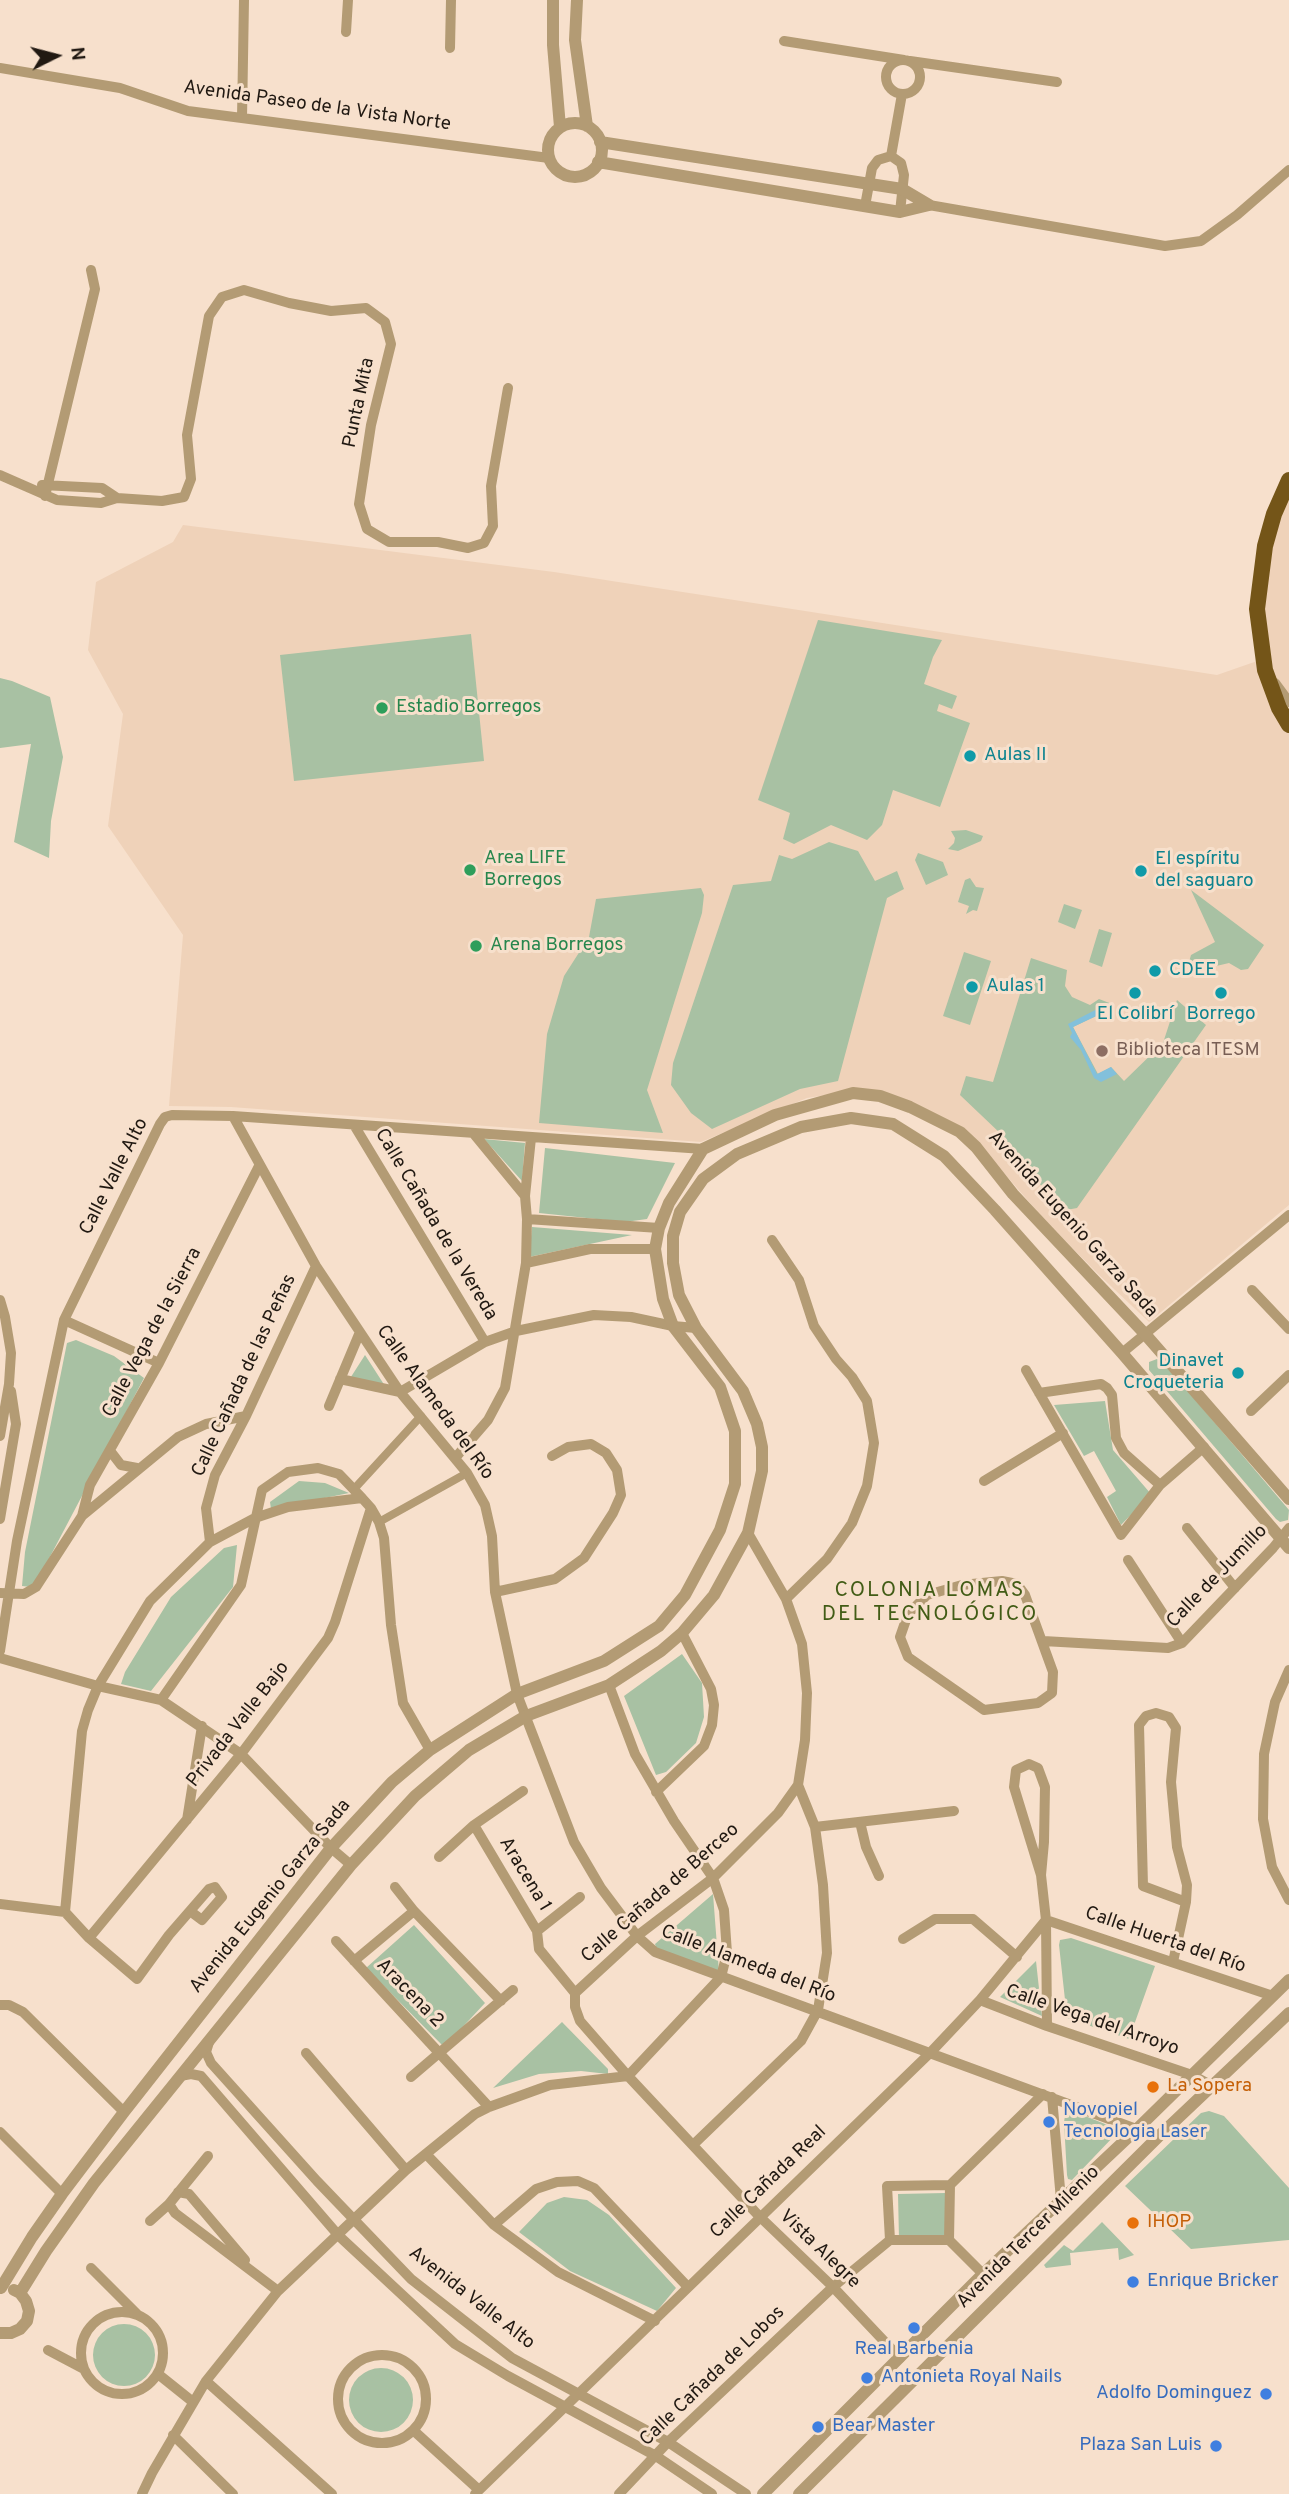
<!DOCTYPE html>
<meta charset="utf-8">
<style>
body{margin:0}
#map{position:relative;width:1289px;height:2494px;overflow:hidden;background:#f7e0cc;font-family:Overpass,sans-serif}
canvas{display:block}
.north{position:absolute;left:21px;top:21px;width:70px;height:70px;-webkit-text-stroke:5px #f7e0cc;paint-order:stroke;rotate:84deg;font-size:19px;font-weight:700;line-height:28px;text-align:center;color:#211912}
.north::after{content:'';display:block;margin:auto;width:24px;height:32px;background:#211912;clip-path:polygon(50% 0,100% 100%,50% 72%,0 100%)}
</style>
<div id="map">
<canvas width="1289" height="2494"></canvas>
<div class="north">N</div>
</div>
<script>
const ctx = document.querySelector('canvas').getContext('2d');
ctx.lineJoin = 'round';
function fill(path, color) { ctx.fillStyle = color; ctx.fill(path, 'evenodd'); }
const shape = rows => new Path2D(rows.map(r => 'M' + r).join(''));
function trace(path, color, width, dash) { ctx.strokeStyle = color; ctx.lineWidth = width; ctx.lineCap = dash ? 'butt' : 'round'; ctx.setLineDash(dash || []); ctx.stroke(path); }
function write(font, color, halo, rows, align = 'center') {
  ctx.font = font + ' Overpass,sans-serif'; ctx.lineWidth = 6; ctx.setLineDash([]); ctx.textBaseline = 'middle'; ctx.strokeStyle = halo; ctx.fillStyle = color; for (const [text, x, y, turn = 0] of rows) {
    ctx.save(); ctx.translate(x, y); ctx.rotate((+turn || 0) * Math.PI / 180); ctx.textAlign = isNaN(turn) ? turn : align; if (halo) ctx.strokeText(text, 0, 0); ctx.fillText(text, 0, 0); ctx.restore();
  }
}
fill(shape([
 [1289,480,1289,1205,1149,1322,1097,1273,1043,1218,972,1136,852,1091,807,1098,701,1142,231,1107,169,1106,183,935,108,826,123,714,88,650,96,582,173,542,183,525,554,572,1217,675,1263,659,1257,609]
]), '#efd2b9');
fill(shape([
 [818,620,942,640,933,657,924,684,957,696,952,709,939,704,937,711,970,723,940,807,893,790,882,825,867,840,831,825,794,844,783,839,790,813,758,800],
 [471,634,484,761,294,781,280,655],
 [0,678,12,681,50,697,63,757,51,821,49,858,14,842,31,744,0,748],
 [966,830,983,836,981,841,958,851,948,849,954,843,955,838,951,831],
 [829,842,858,851,875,881,897,871,904,889,887,898,838,1081,800,1089,712,1129,691,1113,671,1085,673,1063,733,885,771,881,779,855,792,859],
 [918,853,943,862,948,875,926,885,915,860],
 [970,878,976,887,984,888,977,911,973,910,966,914,969,906,958,902,965,880],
 [701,888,704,895,702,913,647,1090,663,1133,539,1123,547,1034,564,976,589,937,596,899],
 [1191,890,1264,945,1248,969,1241,970,1229,963,1212,967,1189,962,1191,955,1215,942],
 [1064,904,1082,910,1075,929,1058,922],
 [1099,929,1112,933,1102,967,1089,962],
 [964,952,991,961,970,1025,943,1016],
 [1031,958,1067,970,1065,986,1072,997,1090,1005,1099,999,1112,1004,1111,1009,1073,1027,1098,1074,1111,1067,1124,1081,1163,1043,1177,1000,1206,1025,1077,1208,1061,1211,1001,1134,960,1095,966,1076,993,1082],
 [484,1139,525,1143,522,1181],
 [545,1148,675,1163,647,1219,625,1222,539,1213],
 [532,1227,632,1235,529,1257],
 [76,1340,114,1356,144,1378,43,1570,31,1587,22,1586,25,1552,67,1343],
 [365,1355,385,1386,349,1380],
 [1157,1359,1164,1363,1289,1510,1288,1520,1280,1522,1276,1519,1149,1370,1149,1362],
 [1105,1401,1113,1450,1151,1494,1121,1525,1107,1497,1116,1491,1094,1451,1084,1456,1054,1405],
 [299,1481,325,1483,349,1493,271,1509,270,1502],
 [237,1545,233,1587,151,1691,121,1684,125,1672,171,1597,224,1548],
 [682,1654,702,1683,704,1717,696,1743,666,1772,656,1775,624,1696],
 [713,1894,719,1972,657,1950,655,1944],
 [414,1925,485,2003,444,2047,366,1968],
 [1071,1938,1155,1966,1129,2039,1067,2018,1059,1945,1060,1940],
 [1036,1961,1042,2016,1000,1997],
 [562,2022,608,2069,608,2074,581,2071,539,2074,493,2088],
 [1209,2111,1224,2116,1289,2188,1289,2240,1191,2249,1125,2186,1201,2113],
 [1075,2112,1110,2126,1115,2135,1072,2180,1068,2179,1067,2175,1064,2122,1065,2116,1069,2113],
 [945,2193,946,2238,899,2239,898,2194],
 [564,2197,587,2200,609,2215,676,2288,657,2311,570,2271,519,2232,547,2203],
 [1102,2222,1134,2255,1119,2260,1118,2248,1070,2253,1071,2265,1046,2268,1044,2265,1064,2245,1073,2251],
 '93 2355a31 31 0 1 1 62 0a31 31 0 1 1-62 0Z',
 '349 2400a32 32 0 1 1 64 0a32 32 0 1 1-64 0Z'
]), '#a8c1a3');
fill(shape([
 [1109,1003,1112,1004,1111,1009,1073,1027,1097,1074,1111,1067,1117,1074,1101,1082,1094,1078,1081,1050,1070,1037,1072,1033,1068,1024]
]), '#82c0db');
trace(shape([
 [355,1488,421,1416],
 [379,1522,467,1473]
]), '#b39b74', 8);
trace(shape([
 [346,32,348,0],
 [784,41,904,60],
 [450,48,451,0],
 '886 77a17 17 0 1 1 34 0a17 17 0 1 1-34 0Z',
 [910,61,1057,82],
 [0,68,120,88,188,111,549,158],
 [242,118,244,0],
 [891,156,902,94],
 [929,205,1165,246,1201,241,1237,215,1289,170],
 [865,206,872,168,878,160,891,156,901,163,904,175,900,212],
 [0,475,57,500,101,503,117,498,162,501,184,497,191,479,187,435,209,316,222,297,244,290,289,303,331,311,366,308,385,322,391,344,371,425,359,504,367,529,389,542,438,542,468,548,484,543,493,526,491,486,508,388],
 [42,485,102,488,117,498],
 [45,496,95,289,91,270],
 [1275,683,1289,702],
 [233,1116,316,1266,400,1392,467,1473,485,1505,492,1536,495,1592,517,1694,574,1842,601,1888,637,1936,655,1952,1158,2137],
 [354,1125,485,1342],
 [474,1134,525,1196],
 [527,1219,659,1228],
 [772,1240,799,1280,814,1326,836,1359,852,1377,867,1401,874,1443,867,1486,852,1523,827,1559,786,1599],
 [526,1263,590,1249,655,1249],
 [1252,1290,1289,1329],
 [0,1300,5,1317,11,1353,9,1384,0,1436],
 [64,1320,159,1363],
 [1122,1353,1289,1215],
 [1026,1370,1121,1535,1160,1485,1204,1447],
 [340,1379,400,1392,485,1342,516,1331,594,1315,631,1317,673,1326,696,1328],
 [1039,1393,1101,1384,1107,1388,1112,1395,1116,1438,1124,1453,1160,1485],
 [329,1406,360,1332],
 [1251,1411,1289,1375],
 [111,1452,121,1465,137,1468],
 [456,1457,488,1420,505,1388,526,1263,527,1219,525,1196,531,1138],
 [984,1481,1063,1433],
 [82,1516,90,1485,159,1363,259,1166],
 [0,1519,16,1424,11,1391],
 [1187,1528,1235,1588],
 [748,1533,786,1599,802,1644,807,1693,805,1740,798,1785,778,1813,713,1878,637,1936,575,1993,575,2007,580,2021,628,2076,759,2216,833,2287,900,2358],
 [210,1542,206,1508,215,1475,246,1416,316,1266],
 [1128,1560,1182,1643],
 [1002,1581,1017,1584,1025,1595,1053,1672,1052,1693,1038,1703,984,1710,908,1657,900,1637,908,1614,927,1595,962,1585,1002,1581],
 [495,1592,555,1579,584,1558,613,1513,621,1495,617,1470,606,1453,591,1444,568,1447,552,1456],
 [0,1593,24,1594,36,1587,82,1516,178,1437,206,1424,246,1416],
 [1043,1641,1168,1648,1182,1643,1273,1548,1289,1528],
 [0,1651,17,1541,64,1320,160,1124,165,1117,172,1115,233,1116,703,1149],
 [0,1658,98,1686,161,1700,241,1754,331,1848,351,1865],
 [1289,1670,1275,1702,1264,1754,1263,1819,1272,1867,1289,1900],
 [609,1685,635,1754,674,1821,713,1878,724,1910,727,1953,721,1977,628,2076],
 [161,1700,241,1585,262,1490,288,1472,318,1468,339,1474,362,1498],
 [656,1792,704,1746,712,1725,714,1705,711,1689,682,1633],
 [187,1820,202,1726],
 [860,1822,866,1847,879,1876],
 [474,1825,537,1931,539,1949,575,1993],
 [815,1827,954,1811],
 [439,1857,474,1825,523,1791],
 [1041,1875,1044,1842,1045,1787,1038,1768,1029,1764,1016,1770,1014,1787,1041,1875,1046,1920,1047,2026],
 [395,1887,414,1911,501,2001],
 [0,1904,65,1912,89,1938,137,1979,169,1935,209,1889,215,1887,222,1897,202,1920,190,1911],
 [65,1912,82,1731,88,1710,98,1686,150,1601,210,1542,255,1518,288,1507,362,1498,371,1508,379,1522,384,1538,391,1625,403,1703,430,1750],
 [1046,1920,1273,1996],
 [537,1931,580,1897],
 [89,1938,241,1754,328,1638,335,1622,371,1508],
 [903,1939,935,1919,973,1919,1017,1957],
 [336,1941,489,2107],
 [354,1961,414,1911],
 [1173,1962,1186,1902,1187,1885,1177,1847,1171,1782,1176,1728,1169,1717,1156,1713,1146,1716,1139,1725,1143,1886,1186,1902],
 [980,2000,1047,2026,1192,2075,1212,2086],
 [0,2005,9,2005,23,2012,124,2112],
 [209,2042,206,2052,211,2063,317,2181,411,2279,512,2358,668,2442,746,2494],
 [306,2053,406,2170],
 [180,2076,191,2074,201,2076,339,2236,455,2344,508,2376,656,2456,712,2494],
 [411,2077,513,1990],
 [1052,2097,1061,2200],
 [0,2132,62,2194],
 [694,2144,801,2041,818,2010,827,1953,823,1885,815,1827,798,1785],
 [426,2154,494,2225,558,2272,655,2321],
 [950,2185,949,2240,890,2240,887,2186,950,2185],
 [950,2185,1043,2094],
 [178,2192,189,2194,245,2260],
 [169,2204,175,2213,278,2291],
 [150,2221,169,2204,208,2156],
 [494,2225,536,2189,557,2182,578,2181,594,2188,687,2286],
 [949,2240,983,2274],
 [91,2268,137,2314],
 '81 2353a41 41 0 1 1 82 0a41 41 0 1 1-82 0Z',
 [48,2350,84,2369],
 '338 2399a44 44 0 1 1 88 0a44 44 0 1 1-88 0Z',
 [158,2374,193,2402],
 [206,2381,332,2494],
 [413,2430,479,2490],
 [173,2435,233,2494],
 [142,2494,152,2473,206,2381,278,2291,406,2170,475,2114,489,2107,550,2085,628,2076],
 [475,2494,930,2053,980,2000,1046,1920],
 [619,2494,668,2442,833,2287,890,2240]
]), '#b39b74', 10);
trace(shape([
 [553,0,553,45,560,127],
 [577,0,575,40,587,126],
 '548 150a27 27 0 1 1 54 0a27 27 0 1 1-54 0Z',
 [600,142,902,189,929,205],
 [598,162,900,212,929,205],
 [1,2288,32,2237,62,2194,124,2112,331,1848,392,1782,430,1750,517,1694,604,1661,659,1626,685,1595,720,1530,735,1484,735,1431,720,1387,673,1326,663,1299,655,1249,659,1228,669,1203,703,1149,775,1115,853,1093,880,1096,910,1107,960,1132,976,1147,1013,1194,1145,1334,1289,1499],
 [20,2293,46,2251,94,2183,351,1865,415,1796,469,1750,526,1716,609,1685,661,1651,682,1633,714,1595,748,1533,762,1471,762,1447,757,1424,743,1391,696,1328,679,1295,673,1263,673,1236,680,1212,703,1179,737,1154,801,1127,851,1118,893,1124,944,1156,995,1210,1122,1353,1289,1548],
 [0,2333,11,2333,20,2329,27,2321,29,2311,26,2301,20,2293,14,2290],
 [763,2494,983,2274,1137,2129,1289,1980],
 [799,2494,1158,2137,1289,2013]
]), '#b39b74', 12);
trace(shape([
 [1289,480,1274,514,1265,546,1257,609,1265,670,1279,708,1289,725]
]), '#745518', 16);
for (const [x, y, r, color] of [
 [382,708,7,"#2e9e5b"],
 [970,756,7,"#0f9aa8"],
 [470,870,7,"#2e9e5b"],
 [1141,871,7,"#0f9aa8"],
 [476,946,7,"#2e9e5b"],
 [1155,971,7,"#0f9aa8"],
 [972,987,7,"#0f9aa8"],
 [1135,993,7,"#0f9aa8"],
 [1221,993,7,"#0f9aa8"],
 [1102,1051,7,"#8d6e63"],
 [1238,1373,7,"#0f9aa8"],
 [1153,2087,7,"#e8710a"],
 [1049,2122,7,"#3f7fe0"],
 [1133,2223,7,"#e8710a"],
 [1133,2282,7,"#3f7fe0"],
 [914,2328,7,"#3f7fe0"],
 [867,2378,7,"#3f7fe0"],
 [1266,2394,7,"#3f7fe0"],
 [818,2427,7,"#3f7fe0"],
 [1216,2446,7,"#3f7fe0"]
]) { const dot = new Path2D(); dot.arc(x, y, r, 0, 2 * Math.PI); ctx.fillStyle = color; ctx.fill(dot); trace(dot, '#f7e0cc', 2.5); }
write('19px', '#211912', '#f7e0cc', [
 ["Avenida Paseo de la Vista Norte",317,107,8],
 ["Punta Mita",360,403,-78],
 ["Calle Valle Alto",115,1177,-63],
 ["Calle Cañada de la Vereda",435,1225,59],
 ["Avenida Eugenio Garza Sada",1072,1225,48],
 ["Calle Vega de la Sierra",153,1333,-62],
 ["Calle Cañada de las Peñas",245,1376,-65],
 ["Calle Alameda del Río",434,1403,54],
 ["Calle de Jumillo",1218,1577,-46],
 ["Privada Valle Bajo",239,1725,-52],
 ["Aracena 1",524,1875,59],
 ["Calle Cañada de Berceo",661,1894,-41],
 ["Avenida Eugenio Garza Sada",271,1897,-51],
 ["Calle Huerta del Río",1165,1941,19],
 ["Calle Alameda del Río",748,1965,21],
 ["Aracena 2",409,1994,46],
 ["Calle Vega del Arroyo",1092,2021,19],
 ["Calle Cañada Real",769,2183,-44],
 ["Avenida Tercer Milenio",1029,2238,-45],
 ["Vista Alegre",819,2250,44],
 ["Avenida Valle Alto",471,2299,38],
 ["Calle Cañada de Lobos",713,2377,-44]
]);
write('19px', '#27864d', '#f7e0cc', [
 ["Estadio Borregos",396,708],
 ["Area LIFE",484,859],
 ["Borregos",484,881],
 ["Arena Borregos",490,946]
], 'left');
write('19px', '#0d838f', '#f7e0cc', [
 ["Aulas II",984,756],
 ["El espíritu",1155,860],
 ["del saguaro",1155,882],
 ["CDEE",1169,971],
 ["Aulas 1",986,987],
 ["El Colibrí",1135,1015,"center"],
 ["Borrego",1221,1015,"center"],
 ["Dinavet",1224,1362,"right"],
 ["Croqueteria",1224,1384,"right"]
], 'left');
write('19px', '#785e54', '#f7e0cc', [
 ["Biblioteca ITESM",1116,1051]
], 'left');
write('19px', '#c56008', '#f7e0cc', [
 ["La Sopera",1167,2087],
 ["IHOP",1147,2223]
], 'left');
write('19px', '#366cbe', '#f7e0cc', [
 ["Novopiel",1063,2111],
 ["Tecnologia Laser",1063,2133],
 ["Enrique Bricker",1147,2282],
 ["Real Barbenia",914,2350,"center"],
 ["Antonieta Royal Nails",881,2378],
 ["Adolfo Dominguez",1252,2394,"right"],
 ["Bear Master",832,2427],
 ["Plaza San Luis",1202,2446,"right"]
], 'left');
ctx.letterSpacing = '2px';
write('21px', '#425c16', '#f7e0cc', [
 ["COLONIA LOMAS",930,1592],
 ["DEL TECNOLÓGICO",930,1616]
]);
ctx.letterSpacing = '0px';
</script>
